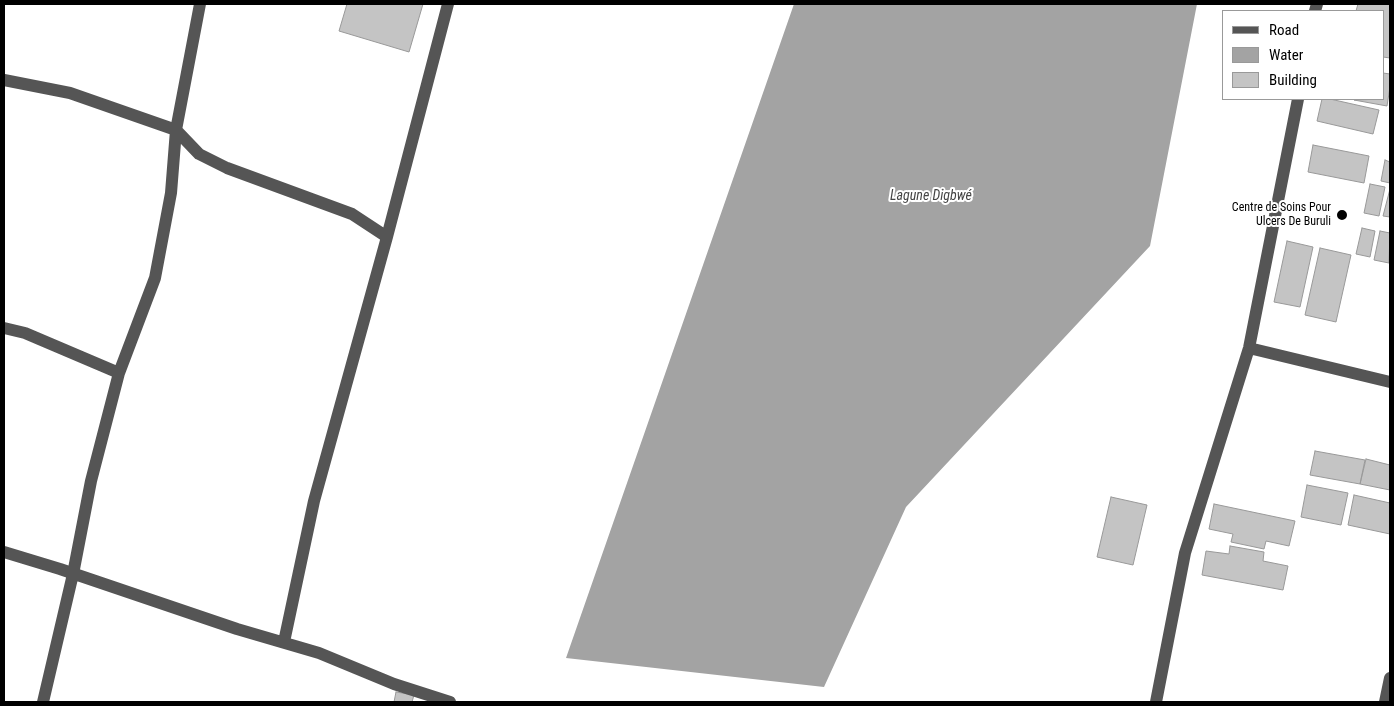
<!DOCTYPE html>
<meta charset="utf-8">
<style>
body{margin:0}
#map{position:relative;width:1394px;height:706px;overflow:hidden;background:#fff;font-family:"Roboto Condensed",sans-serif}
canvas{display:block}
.frame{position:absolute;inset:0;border:5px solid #000;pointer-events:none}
.legend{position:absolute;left:1222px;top:10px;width:162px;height:90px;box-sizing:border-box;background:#fff;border:1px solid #999;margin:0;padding:6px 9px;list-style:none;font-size:15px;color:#000}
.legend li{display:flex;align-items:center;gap:10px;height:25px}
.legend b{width:25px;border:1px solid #999}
</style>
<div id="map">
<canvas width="1394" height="706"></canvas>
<div class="frame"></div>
<ul class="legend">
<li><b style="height:6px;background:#555"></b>Road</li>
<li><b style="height:14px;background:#a3a3a3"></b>Water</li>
<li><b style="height:14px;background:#c4c4c4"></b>Building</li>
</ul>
</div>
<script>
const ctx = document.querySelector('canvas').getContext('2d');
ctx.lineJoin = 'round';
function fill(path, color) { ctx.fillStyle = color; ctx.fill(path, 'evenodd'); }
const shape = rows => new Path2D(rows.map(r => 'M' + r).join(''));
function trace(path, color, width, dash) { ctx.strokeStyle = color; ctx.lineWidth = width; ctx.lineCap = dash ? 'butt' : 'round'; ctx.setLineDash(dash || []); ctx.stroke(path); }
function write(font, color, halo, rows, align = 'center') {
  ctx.font = font + ' "Roboto Condensed",sans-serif'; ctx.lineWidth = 4; ctx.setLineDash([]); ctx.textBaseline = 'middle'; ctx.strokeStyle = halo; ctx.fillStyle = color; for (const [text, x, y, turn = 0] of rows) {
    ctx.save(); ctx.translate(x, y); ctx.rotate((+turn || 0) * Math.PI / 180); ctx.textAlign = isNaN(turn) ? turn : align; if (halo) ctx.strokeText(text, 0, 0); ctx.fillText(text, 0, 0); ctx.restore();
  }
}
fill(shape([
 [794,4,1197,4,1150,246,906,507,824,687,566,658]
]), '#a3a3a3');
const building = shape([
 [347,4,423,4,409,52,339,31,347,4],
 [1358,4,1390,4,1390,58,1383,57,1383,11,1356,11,1358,4],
 [1383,73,1390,74,1390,87,1387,106,1354,100,1383,99,1383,73],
 [1322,99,1330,99,1379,110,1373,134,1317,121,1322,99],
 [1313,145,1369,156,1364,183,1308,172,1313,145],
 [1385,160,1390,162,1390,183,1381,181,1385,160],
 [1370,184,1385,187,1379,216,1364,213,1370,184],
 [1390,189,1390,217,1383,216,1390,189],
 [1362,228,1375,231,1370,257,1356,254,1362,228],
 [1380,231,1390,233,1389,263,1374,260,1380,231],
 [1287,241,1313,247,1300,307,1274,302,1287,241],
 [1320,248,1351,255,1336,322,1305,315,1320,248],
 [1315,451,1365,460,1360,484,1310,475,1315,451],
 [1366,459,1390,465,1390,490,1360,484,1366,459],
 [1307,485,1348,493,1341,525,1301,517,1307,485],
 [1354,495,1390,503,1390,534,1348,525,1354,495],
 [1111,497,1147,505,1133,565,1097,557,1111,497],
 [1214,504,1295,521,1289,546,1266,541,1264,549,1231,542,1233,534,1209,529,1214,504],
 [1230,546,1264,552,1263,561,1288,566,1283,590,1202,575,1206,551,1229,554,1230,546],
 [396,692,414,695,412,702,394,702,396,692]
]);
fill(building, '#c4c4c4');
trace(building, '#999', 1);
trace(shape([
 [1315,11,1317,4],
 [4,80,70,93,176,130,199,154,227,168,352,214,387,237],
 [4,328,25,333,119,373],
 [1249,348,1390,382],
 [4,552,60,569,237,629,319,653,394,684,450,702],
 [284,642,314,501,387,237,448,4],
 [43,702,73,574,91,481,119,373,155,278,171,193,176,130,200,4],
 [1156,702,1185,553,1249,348,1298,99],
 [1385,702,1390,678]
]), '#555', 12);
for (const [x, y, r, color] of [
 [1342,215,6,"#000"]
]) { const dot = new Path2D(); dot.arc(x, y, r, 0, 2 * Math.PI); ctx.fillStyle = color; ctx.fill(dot); trace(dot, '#fff', 2); }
write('12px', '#000', '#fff', [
 ["Centre de Soins Pour",1331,208],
 ["Ulcers De Buruli",1331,222]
], 'right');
write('italic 14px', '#444', '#fff', [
 ["Lagune Digbwé",931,196]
]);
</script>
